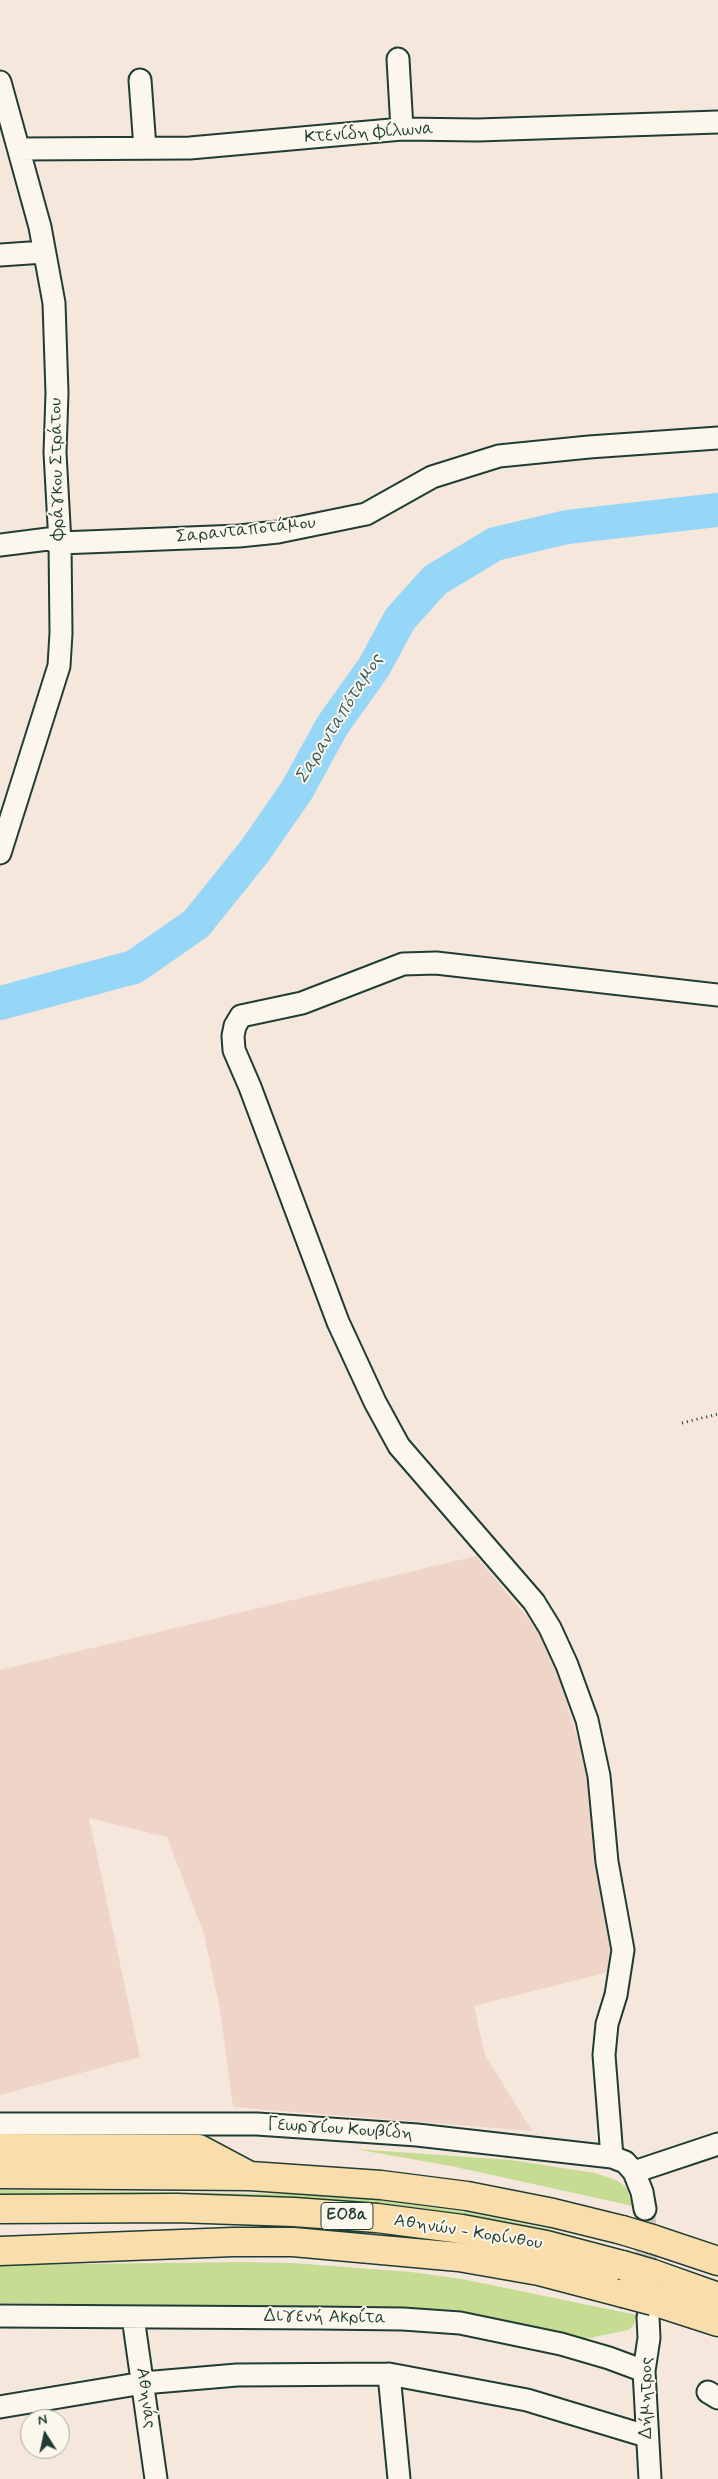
<!DOCTYPE html>
<meta charset="utf-8">
<style>
body{margin:0}
#map{position:relative;width:718px;height:2479px;overflow:hidden;background:#f6e7dc;font-family:Mynerve,sans-serif}
canvas{display:block}
.north{position:absolute;left:20px;top:2409px;width:50px;height:50px;box-sizing:border-box;background:#fbf7ec;border:1px solid #a3ada2;border-radius:50%;rotate:350deg;font-size:14px;font-weight:700;line-height:20px;text-align:center;color:#1f3d34}
.north::after{content:'';display:block;margin:auto;width:18px;height:22px;background:#1f3d34;clip-path:polygon(50% 0,100% 100%,50% 72%,0 100%)}
</style>
<div id="map">
<canvas width="718" height="2479"></canvas>
<div class="north">N</div>
</div>
<script>
const ctx = document.querySelector('canvas').getContext('2d');
ctx.lineJoin = 'round';
function fill(path, color) { ctx.fillStyle = color; ctx.fill(path, 'evenodd'); }
const shape = rows => new Path2D(rows.map(r => 'M' + r).join(''));
function trace(path, color, width, dash) { ctx.strokeStyle = color; ctx.lineWidth = width; ctx.lineCap = dash ? 'butt' : 'round'; ctx.setLineDash(dash || []); ctx.stroke(path); }
function write(font, color, halo, rows, align = 'center') {
  ctx.font = font + ' Mynerve,sans-serif'; ctx.lineWidth = 4; ctx.setLineDash([]); ctx.textBaseline = 'middle'; ctx.strokeStyle = halo; ctx.fillStyle = color; for (const [text, x, y, turn = 0] of rows) {
    ctx.save(); ctx.translate(x, y); ctx.rotate((+turn || 0) * Math.PI / 180); ctx.textAlign = isNaN(turn) ? turn : align; if (halo) ctx.strokeText(text, 0, 0); ctx.fillText(text, 0, 0); ctx.restore();
  }
}
fill(shape([
 [476,1556,537,1629,558,1676,587,1767,591,1819,613,1952,612,1971,474,2006,485,2055,532,2131,233,2107,220,2010,204,1934,167,1837,89,1818,140,2057,0,2095,0,1670]
]), '#efd4c8');
fill(shape([
 [355,2149,511,2160,595,2173,616,2180,626,2187,633,2206,451,2166],
 [0,2190,294,2194,379,2200,465,2212,549,2229,652,2258,718,2281,718,2286,548,2235,0,2197],
 [244,2262,293,2263,411,2272,462,2279,637,2315,633,2326,628,2330,585,2339,568,2338,473,2313,416,2308,0,2303,0,2265]
]), '#c5dc92');
trace(shape([
 [0,1003,134,967,196,924,254,852,297,790,332,726,374,667,400,619,435,580,495,544,567,527,718,510]
]), '#96d7f8', 34);
trace(shape([
 [645,2209,647,2286]
]), '#cbc5ba', 21, [21, 11]);
const minor = shape([
 [398,59,402,129],
 [140,80,145,148],
 [0,82,40,227,54,303,57,393,55,453,60,543,61,633,59,666,0,853],
 [20,149,190,148,402,129,478,130,718,122],
 [0,255,44,252],
 [0,545,48,539,60,543,239,536,278,532,366,514,432,477,499,456,589,447,718,438],
 [0,2124,257,2124,417,2135,612,2157,625,2162,634,2172,642,2192,645,2209],
 [612,2157,604,2055,607,2024,616,1995,623,1950,607,1862,599,1776,587,1720,567,1665,550,1628,534,1602,399,1446,375,1402,338,1322,250,1087,234,1050,233,1036,235,1026,241,1016,302,1003,403,964,436,963,718,995],
 [634,2172,718,2144],
 [0,2316,319,2318,403,2319,460,2323,561,2344,609,2358,644,2371],
 [133,2317,156,2479],
 [648,2317,649,2338,644,2371,650,2479],
 [389,2374,399,2479],
 [708,2392,718,2398],
 [0,2407,143,2383,237,2375,389,2374,527,2400,646,2436]
]);
const highway = shape([
 [0,2148,199,2149,246,2174],
 [0,2174,250,2176,381,2185,467,2196,553,2213,622,2230],
 [0,2209,177,2208,294,2212,377,2218,462,2229,546,2245,622,2265],
 [652,2239,718,2261],
 [0,2251,233,2242,293,2242,459,2257,539,2271,623,2293],
 [653,2274,718,2297],
 [653,2301,718,2322]
]);
trace(minor, '#1f3d34', 25);
trace(highway, '#1f3d34', 31);
trace(shape([
 [682,1423,718,1414]
]), '#1f3d34', 3, [1, 4]);
trace(minor, '#fbf7ec', 21);
trace(highway, '#f9deab', 28);
const highwayBridge = shape([
 [622,2230,652,2239],
 [622,2265,653,2274],
 [623,2293,653,2301]
]);
trace(highwayBridge, '#1f3d34', 31, []);
trace(highwayBridge, '#f9deab', 28);
for (const [x, y, w] of [
 [347,2216,52]
]) { const box = new Path2D(); box.roundRect(x - w / 2, y - 13.5, w, 27, 4); ctx.fillStyle = '#fbf7ec'; ctx.fill(box); trace(box, '#1f3d34', 1); }
write('bold 16px', '#1f3d34', null, [
 ["ΕΟ8α",347,2216]
]);
write('18px', '#1f3d34', '#fbf7ec', [
 ["Κτενίδη Φίλωνα",369,134,-4],
 ["Φράγκου Στράτου",58,469,-91],
 ["Σαρανταποτάμου",246,531,-6],
 ["Γεωργίου Κουβίδη",340,2130,4],
 ["Αθηνών - Κορίνθου",468,2233,9],
 ["Διγενή Ακρίτα",325,2318,1],
 ["Αθηνάς",145,2398,82],
 ["Δήμητρος",647,2398,-90]
]);
write('italic 19px', '#375c5b', '#fbf7ec', [
 ["Σαρανταπόταμος",340,719,-58]
]);
</script>
